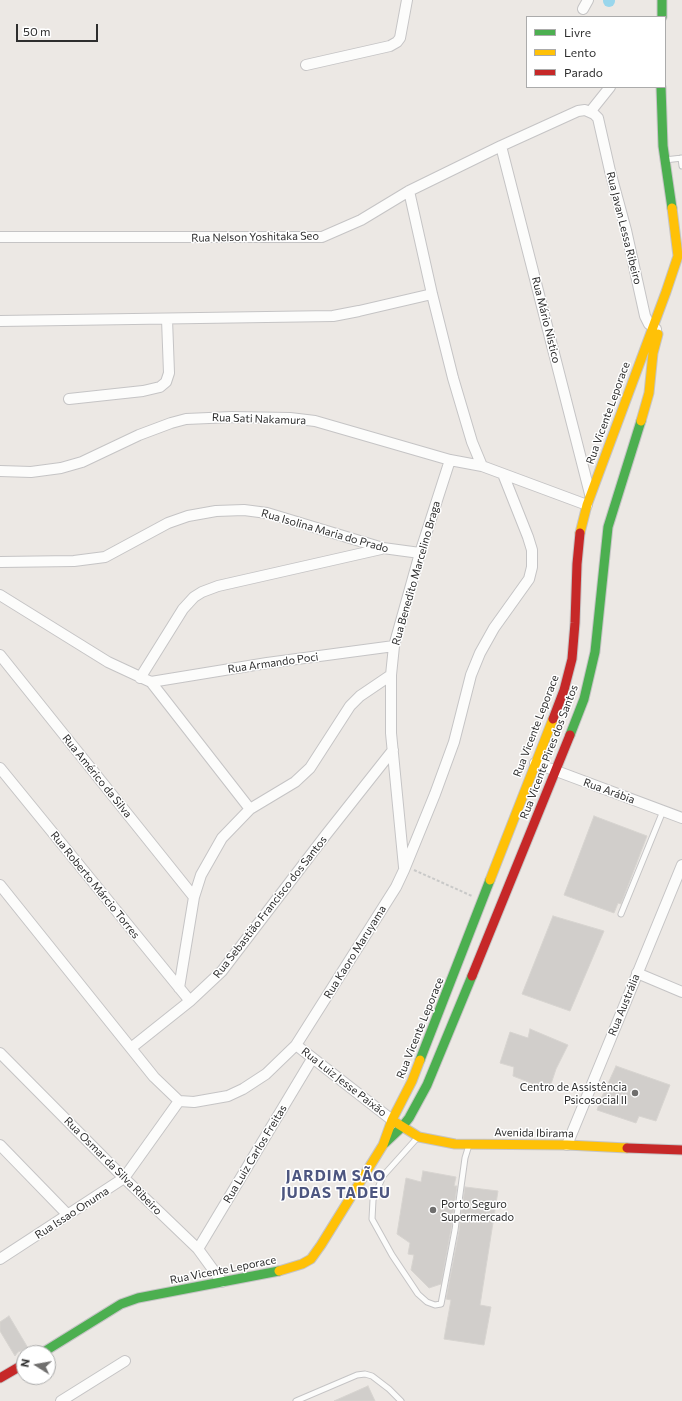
<!DOCTYPE html>
<meta charset="utf-8">
<style>
body{margin:0}
#map{position:relative;width:682px;height:1401px;overflow:hidden;background:#ece8e4;font-family:Commissioner,sans-serif}
canvas{display:block}
.legend{position:absolute;left:526px;top:16px;width:140px;height:72px;box-sizing:border-box;background:#fff;border:1px solid #ababab;margin:0;padding:5px 7px;list-style:none;font-size:12px;color:#2e2e2e}
.legend li{display:flex;align-items:center;gap:8px;height:20px}
.legend b{width:20px;border:1px solid #ababab}
.north{position:absolute;left:16px;top:1345px;width:40px;height:40px;box-sizing:border-box;background:#fff;border:1px solid #ababab;border-radius:50%;rotate:281deg;font-size:11px;font-weight:700;line-height:16px;text-align:center;color:#2e2e2e}
.north::after{content:'';display:block;margin:auto;width:14px;height:18px;background:#706f6e;clip-path:polygon(50% 0,100% 100%,50% 72%,0 100%)}
.scale{position:absolute;left:16px;top:24px;width:82px;height:18px;box-sizing:border-box;border:2px solid #2e2e2e;border-top:0;padding-left:5px;font-size:12px;line-height:14px;white-space:nowrap;color:#2e2e2e;-webkit-text-stroke:3px #fff;paint-order:stroke}
</style>
<div id="map">
<canvas width="682" height="1401"></canvas>
<ul class="legend">
<li><b style="height:5px;background:#4caf50"></b>Livre</li>
<li><b style="height:5px;background:#ffc107"></b>Lento</li>
<li><b style="height:5px;background:#c62828"></b>Parado</li>
</ul>
<div class="north">N</div>
<div class="scale">50 m</div>
</div>
<script>
const ctx = document.querySelector('canvas').getContext('2d');
ctx.lineJoin = 'round';
const shape = rows => new Path2D(rows.map(r => 'M' + r).join(''));
function trace(path, color, width, dash) { ctx.strokeStyle = color; ctx.lineWidth = width; ctx.lineCap = dash ? 'butt' : 'round'; ctx.setLineDash(dash || []); ctx.stroke(path); }
function fill(path, color) { ctx.fillStyle = color; ctx.fill(path, 'evenodd'); }
function write(font, color, halo, rows, align = 'center') {
  ctx.font = font + ' Commissioner,sans-serif'; ctx.lineWidth = 3; ctx.setLineDash([]); ctx.textBaseline = 'middle'; ctx.strokeStyle = halo; ctx.fillStyle = color; for (const [text, x, y, turn = 0] of rows) {
    ctx.save(); ctx.translate(x, y); ctx.rotate((+turn || 0) * Math.PI / 180); ctx.textAlign = isNaN(turn) ? turn : align; if (halo) ctx.strokeText(text, 0, 0); ctx.fillText(text, 0, 0); ctx.restore();
  }
}
trace(shape([
 [609,1,609,0]
]), '#99d6ec', 12);
const building = shape([
 [594,816,647,836,621,904,618,903,614,913,564,895,594,816],
 [553,916,604,931,570,1011,522,994,553,916],
 [530,1029,568,1045,556,1069,549,1090,513,1076,514,1067,500,1063,510,1032,528,1038,530,1029],
 [616,1066,670,1085,656,1121,639,1116,636,1123,597,1110,600,1101,616,1066],
 [423,1171,456,1177,454,1186,457,1186,451,1229,441,1284,429,1288,411,1270,414,1255,408,1254,410,1243,397,1234,406,1178,421,1182,423,1171],
 [465,1187,498,1191,480,1305,491,1307,484,1345,444,1339,451,1300,446,1299,459,1231,465,1187],
 [9,1316,28,1348,18,1352,15,1356,0,1331,0,1322,9,1316],
 [368,1386,375,1401,334,1401,368,1386]
]);
fill(building, '#d1cecb');
trace(building, '#d7d4d0', 1);
const lane = shape([
 [681,158,682,166],
 [665,160,682,158],
 [621,914,663,811],
 [418,1137,383,1176,373,1200,372,1219,392,1255,418,1294,427,1302,435,1305,441,1304,455,1230,465,1158,469,1145],
 [296,1401,357,1375,365,1374,372,1376,389,1389,401,1401]
]);
const street = shape([
 [583,9,588,0],
 [306,65,390,46,397,42,400,38,407,0],
 [590,112,610,87],
 [501,146,590,494],
 [409,191,432,294,453,378,472,442,482,466],
 [0,237,322,237,361,220,409,191,501,146,578,111,585,110,594,114,598,118,610,171,626,230,645,316,649,324,656,329],
 [0,321,333,316,359,311,432,294],
 [69,399,143,391,160,387,166,382,169,373,167,319],
 [0,471,31,472,61,468,82,462,139,435,171,423,186,419,232,417,290,418,315,421,450,460,482,466,587,505],
 [0,562,74,561,105,557,168,523,188,516,216,511,244,510,267,513,383,548,420,553],
 [0,595,108,662,151,682,267,663,394,646],
 [0,655,194,897],
 [391,675,391,733,404,867],
 [140,678,183,609,194,597,202,592,218,586,381,549],
 [151,682,250,809],
 [535,763,682,818],
 [0,768,190,1001],
 [0,885,154,1077,179,1101,194,1102,228,1096,243,1089,266,1074,296,1045,396,887,404,870,435,794,454,742,471,675,480,653,494,628,529,579,532,567,532,550,528,537,503,474],
 [637,973,682,992],
 [179,988,194,897,201,875,222,838,250,809,295,782,310,768,350,706,360,696,391,675,394,646,420,553,450,460],
 [296,1045,392,1120],
 [131,1048,190,1001,222,971,325,836,393,750],
 [0,1053,124,1178,198,1249,222,1282],
 [0,1145,68,1215],
 [567,1145,682,865],
 [198,1249,312,1059],
 [0,1259,124,1178,179,1101],
 [61,1401,125,1361]
]);
const fast = shape([
 [662,0,662,17],
 [661,87,663,146,672,208],
 [570,735,584,699,595,652,608,527,641,421],
 [420,1060,490,880],
 [385,1143,402,1127,409,1118,427,1085,472,976],
 [42,1353,121,1304,138,1298,279,1271]
]);
const slow = shape([
 [641,421,649,393,653,353,658,334],
 [580,533,587,505,666,292,678,256,672,208],
 [490,880,553,719],
 [395,1122,419,1137,455,1144,567,1145,627,1148],
 [279,1271,302,1264,311,1259,321,1245,383,1145,392,1120,412,1081,420,1060]
]);
const jam = shape([
 [553,719,564,690,572,659,575,623,577,564,580,533],
 [472,976,570,735],
 [627,1148,682,1150],
 [0,1378,24,1364]
]);
trace(lane, '#c5c4c5', 7);
trace(street, '#c5c4c5', 12);
trace(fast, '#c5c4c5', 11);
trace(slow, '#c5c4c5', 11);
trace(jam, '#c5c4c5', 11);
trace(shape([
 [414,870,472,896]
]), '#c9c9c8', 2, [3, 2]);
trace(lane, '#fcfcfb', 5);
trace(street, '#fcfcfb', 10);
trace(fast, '#4caf50', 9);
trace(slow, '#ffc107', 9);
trace(jam, '#c62828', 9);
for (const [x, y, r, color] of [
 [635,1093,4,"#706f6e"],
 [433,1210,4,"#706f6e"]
]) { const dot = new Path2D(); dot.arc(x, y, r, 0, 2 * Math.PI); ctx.fillStyle = color; ctx.fill(dot); trace(dot, '#fff', 1.5); }
write('11px', '#2e2e2e', '#fff', [
 ["Rua Javan Lessa Ribeiro",624,228,76],
 ["Rua Nelson Yoshitaka Seo",255,237,-1],
 ["Rua Mário Nistico",546,320,76],
 ["Rua Vicente Leporace",608,413,-70],
 ["Rua Sati Nakamura",259,419,2],
 ["Rua Isolina Maria do Prado",325,531,16],
 ["Rua Benedito Marcelino Braga",416,573,-74],
 ["Rua Armando Poci",273,663,-8],
 ["Rua Vicente Leporace",536,726,-69],
 ["Rua Vicente Pires dos Santos",549,752,-69],
 ["Rua Américo da Silva",97,776,51],
 ["Rua Arábia",609,791,20],
 ["Rua Roberto Márcio Torres",95,885,51],
 ["Rua Sebastião Francisco dos Santos",270,907,-52],
 ["Rua Kaoro Maruyama",355,952,-58],
 ["Rua Austrália",624,1005,-68],
 ["Rua Vicente Leporace",420,1028,-68],
 ["Rua Luiz Jesse Paixão",344,1082,38],
 ["Avenida Ibirama",534,1133,1],
 ["Rua Luiz Carlos Freitas",255,1154,-59],
 ["Rua Osmar da Silva Ribeiro",113,1166,45],
 ["Rua Issao Onuma",72,1213,-33],
 ["Rua Vicente Leporace",223,1270,-11]
]);
write('11px', '#2e2e2e', '#fff', [
 ["Centro de Assistência",627,1087],
 ["Psicosocial II",627,1100],
 ["Porto Seguro",441,1204,"left"],
 ["Supermercado",441,1217,"left"]
], 'right');
ctx.letterSpacing = '1px';
write('bold 15px', '#4d5680', '#fff', [
 ["JARDIM SÃO",336,1176],
 ["JUDAS TADEU",336,1193]
]);
ctx.letterSpacing = '0px';
</script>
